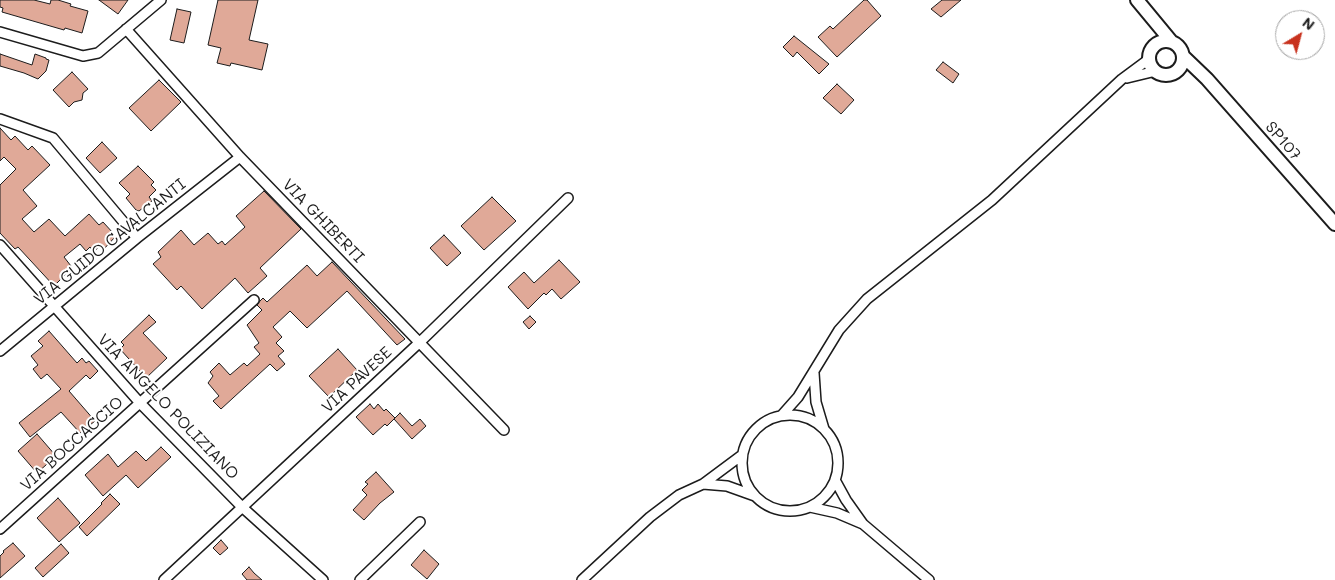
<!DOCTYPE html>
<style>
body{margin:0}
#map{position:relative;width:1335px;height:580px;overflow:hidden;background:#fff;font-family:Mali,sans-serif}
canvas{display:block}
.north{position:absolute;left:1275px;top:10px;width:50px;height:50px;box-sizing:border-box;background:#fff;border:1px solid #a4a4a4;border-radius:50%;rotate:37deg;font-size:14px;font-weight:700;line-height:20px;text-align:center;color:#1c1c1c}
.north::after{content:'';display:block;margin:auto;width:18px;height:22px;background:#c8321e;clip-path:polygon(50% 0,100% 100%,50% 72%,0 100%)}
</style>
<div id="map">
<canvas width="1335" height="580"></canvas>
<div class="north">N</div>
</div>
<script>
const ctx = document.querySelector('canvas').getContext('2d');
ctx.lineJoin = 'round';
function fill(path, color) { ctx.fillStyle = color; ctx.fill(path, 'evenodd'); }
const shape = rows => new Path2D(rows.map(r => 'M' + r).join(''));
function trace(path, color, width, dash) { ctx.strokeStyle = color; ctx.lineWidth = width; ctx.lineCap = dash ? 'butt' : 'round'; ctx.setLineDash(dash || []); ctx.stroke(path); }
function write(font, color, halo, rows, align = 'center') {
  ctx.font = font + ' Mali,sans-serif'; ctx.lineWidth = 4; ctx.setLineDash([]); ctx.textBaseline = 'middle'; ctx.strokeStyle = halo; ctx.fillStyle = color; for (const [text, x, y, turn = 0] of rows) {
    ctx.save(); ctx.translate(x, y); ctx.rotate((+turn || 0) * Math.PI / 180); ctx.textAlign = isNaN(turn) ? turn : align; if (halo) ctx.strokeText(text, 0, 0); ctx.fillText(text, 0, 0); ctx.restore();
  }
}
const building = shape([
 [0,0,34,0,50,4,51,0,58,0,71,4,70,6,88,11,82,33,65,28,64,30,2,12,3,8,0,7,0,0],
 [99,0,128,0,118,14,99,0],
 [218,0,258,0,249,40,268,44,262,70,231,63,230,66,217,63,221,48,208,45,218,0],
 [864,0,867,0,881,16,837,57,818,37,830,26,833,29,864,0],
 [942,0,961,0,941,17,931,9,942,0],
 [177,9,191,12,184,43,170,40,177,9],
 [794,36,829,64,819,74,797,52,793,57,783,47,794,36],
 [0,54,32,65,35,54,46,58,46,59,49,60,46,71,38,79,24,73,0,66,0,54],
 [943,62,959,74,953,83,936,70,943,62],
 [72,72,88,89,83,93,82,100,74,102,69,107,53,90,72,72],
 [159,80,181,102,151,131,129,108,159,80],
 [837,84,854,100,841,114,823,98,837,84],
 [0,128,11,140,15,136,28,150,32,146,50,165,23,190,37,206,22,219,34,232,49,219,65,236,89,214,99,225,103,222,114,234,115,237,103,250,99,246,94,252,90,247,86,251,80,244,64,257,71,266,69,267,71,269,54,286,18,247,15,249,0,233,0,185,16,169,4,157,0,161,0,128],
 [102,142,117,158,100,173,86,158,102,142],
 [138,166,154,182,151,185,156,190,149,197,152,201,139,211,136,210,126,198,130,194,119,183,138,166],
 [264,191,301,229,260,268,267,276,248,293,235,278,202,309,181,286,177,290,153,264,161,257,158,252,181,230,194,245,208,233,218,244,222,241,225,245,245,227,236,216,264,191],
 [492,197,516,221,484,250,461,226,492,197],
 [444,235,461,253,447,266,430,248,444,235],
 [559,260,580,282,561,299,552,289,546,295,544,293,528,309,508,287,524,272,534,283,559,260],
 [332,262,405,339,397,345,347,291,307,328,290,311,273,327,282,337,276,343,284,351,278,356,285,364,277,371,270,364,221,409,213,401,219,396,208,383,213,376,210,372,219,363,230,375,244,363,247,366,260,354,254,347,259,343,247,325,262,310,257,305,260,301,263,298,267,302,307,265,317,276,332,262],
 [149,315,156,322,143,333,167,358,146,378,120,349,124,345,121,342,149,315],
 [530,316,536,322,529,329,523,322,530,316],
 [49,331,77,363,82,358,86,363,89,361,98,371,90,379,86,375,69,391,95,421,80,433,61,412,30,437,19,423,61,389,47,374,41,379,33,369,38,365,31,356,43,346,38,341,49,331],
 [338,349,357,370,329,397,309,376,338,349],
 [370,404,374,409,378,404,384,411,386,409,395,418,387,426,385,424,373,435,356,417,370,404],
 [400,413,412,426,420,419,426,426,412,439,394,419,400,413],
 [37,434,56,456,37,473,18,451,37,434],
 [161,447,171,457,138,488,126,475,103,496,85,475,108,454,118,467,136,451,146,461,161,447],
 [376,472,394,492,380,503,364,520,353,510,367,495,362,490,368,484,365,482,376,472],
 [110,494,120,504,87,536,79,527,102,504,101,503,110,494],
 [58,498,80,523,59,542,37,518,58,498],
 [221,540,228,548,220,555,213,548,221,540],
 [13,543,25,556,0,578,0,556,4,552,3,551,13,543],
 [61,544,69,553,43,577,35,568,61,544],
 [424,550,439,564,427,579,411,565,424,550],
 [249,567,254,573,262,580,247,580,242,574,249,567]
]);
fill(building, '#e0a998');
trace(building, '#1c1c1c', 1);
const street = shape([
 [126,29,240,157,504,430],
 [0,32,83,56,98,53,161,0],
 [1127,78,1156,71],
 [0,119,53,138,137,238],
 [0,245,140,403,242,507,323,580],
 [0,351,137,238,240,157],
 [814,373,816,402,824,429],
 [782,415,798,397,839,330,867,299,992,200,1122,79,1149,59],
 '742 463a48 48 0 1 1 96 0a48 48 0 1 1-96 0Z',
 [835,480,846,500,863,524,929,580],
 [703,484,727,486,755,496],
 [810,507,837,513,863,524],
 [0,529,254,300],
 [164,580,420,342,568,198],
 [360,580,420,522],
 [582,580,650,517,679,495,703,484,742,455]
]);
const secondary = shape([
 [1137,0,1171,41],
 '1149 58a17 17 0 1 1 34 0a17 17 0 1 1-34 0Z',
 [1183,56,1207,79,1335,224]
]);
trace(street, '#1c1c1c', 12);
trace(secondary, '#1c1c1c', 16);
trace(street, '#fff', 9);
trace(secondary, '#fff', 12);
write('16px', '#1c1c1c', '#fff', [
 ["SP107",1283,141,49],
 ["VIA GHIBERTI",323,221,46],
 ["VIA GUIDO CAVALCANTI",110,242,-39],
 ["VIA PAVESE",357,380,-43],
 ["VIA ANGELO POLIZIANO",168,407,46],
 ["VIA BOCCACCIO",72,444,-42]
]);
</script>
